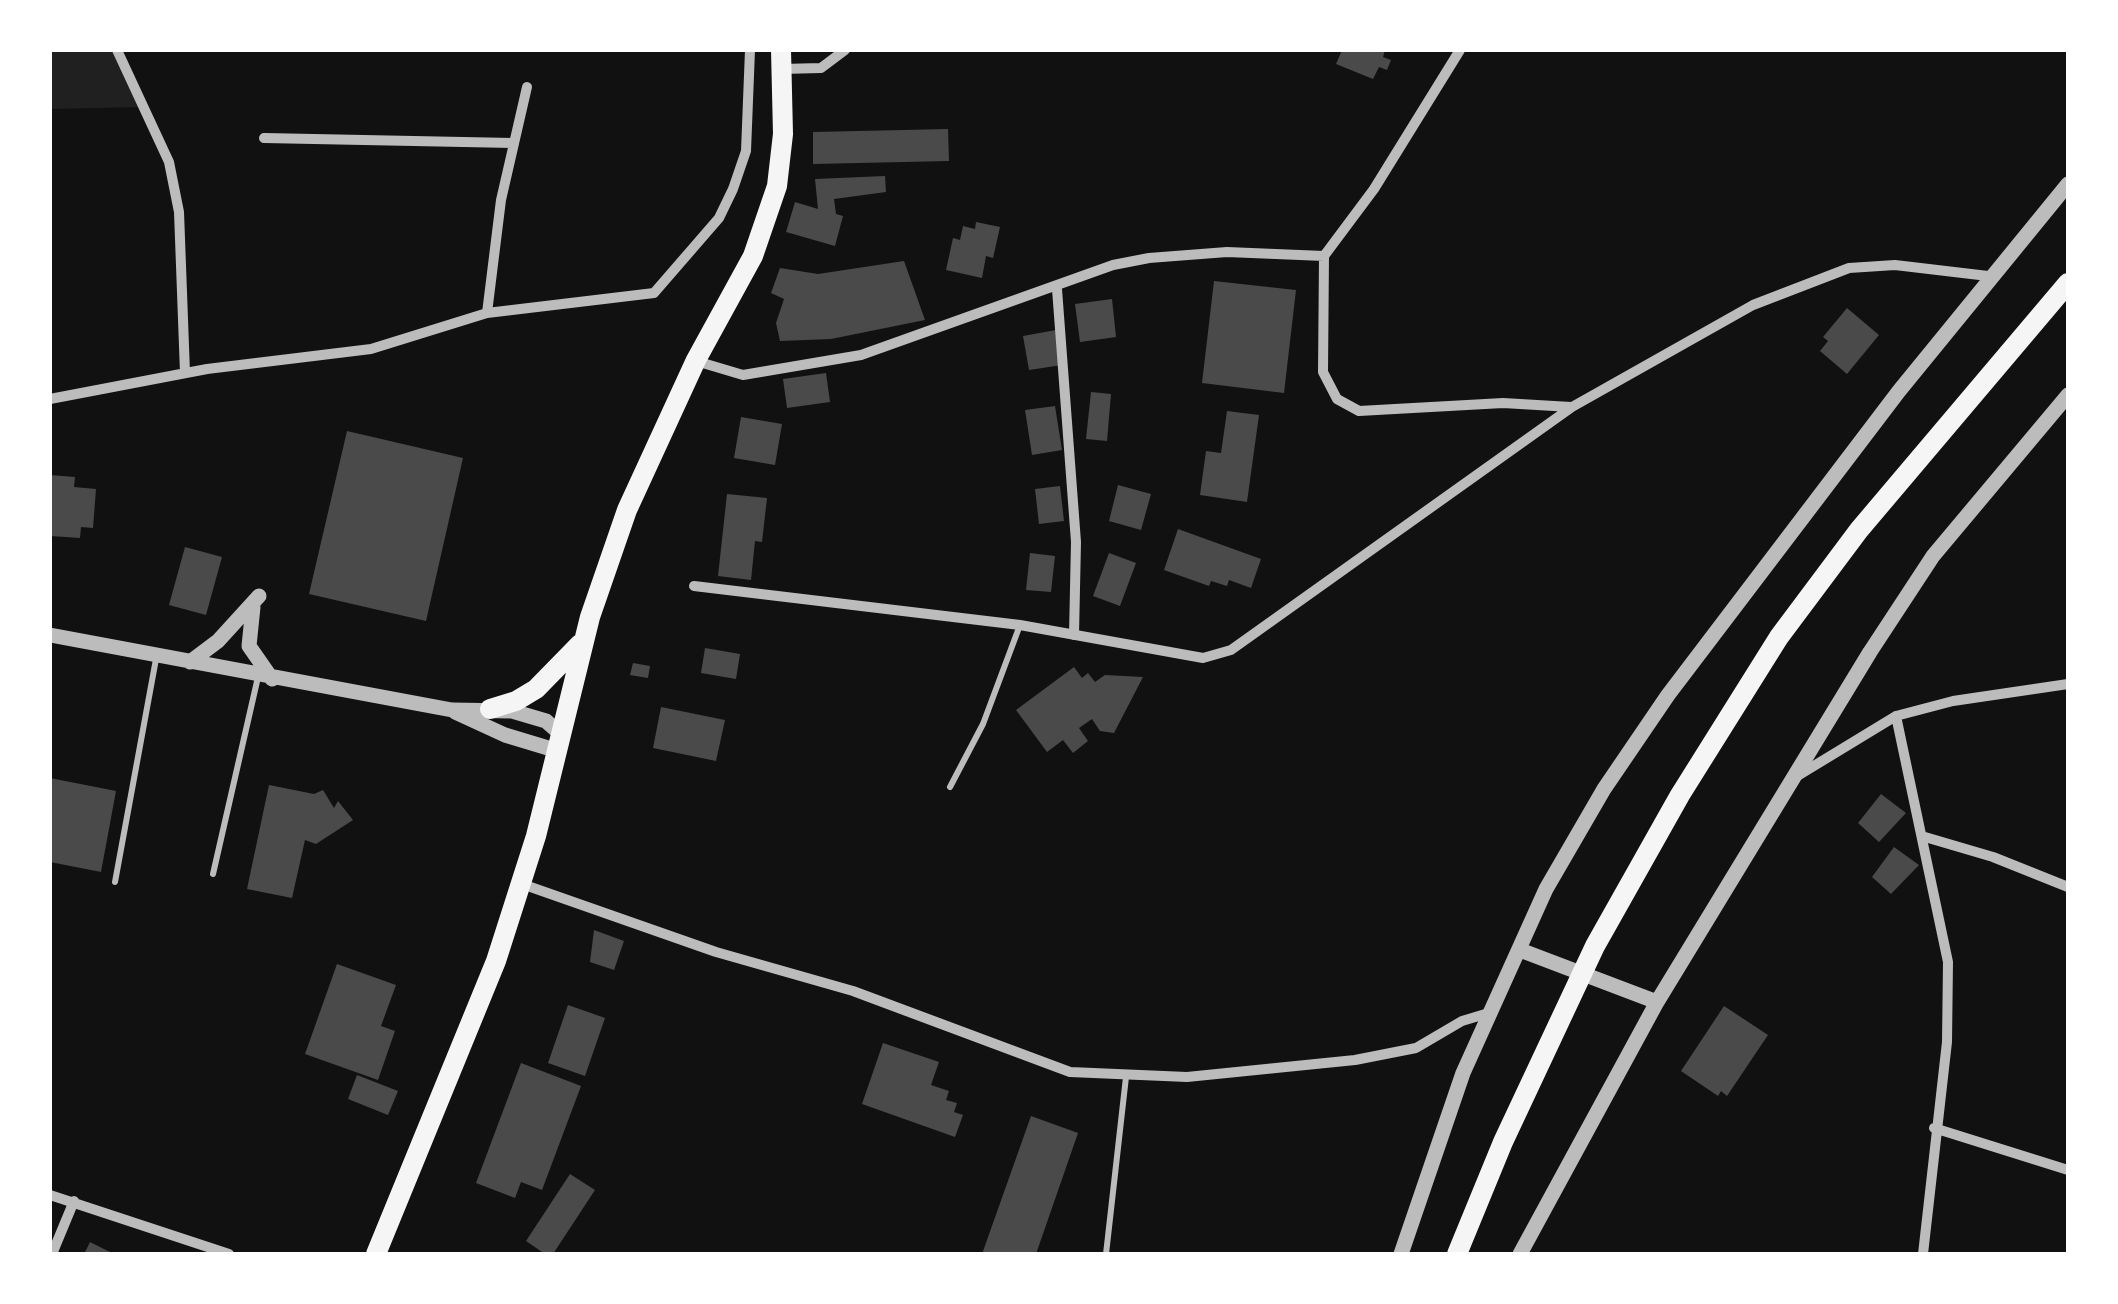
<!DOCTYPE html>
<style>
body{margin:0}
#map{position:relative;width:2118px;height:1304px;overflow:hidden;background:#111;font-family:Montserrat,sans-serif}
canvas{display:block}
.frame{position:absolute;inset:0;border:52px solid #fff;pointer-events:none}
</style>
<div id="map">
<canvas width="2118" height="1304"></canvas>
<div class="frame"></div>
</div>
<script>
const ctx = document.querySelector('canvas').getContext('2d');
ctx.lineJoin = 'round';
function fill(path, color) { ctx.fillStyle = color; ctx.fill(path, 'evenodd'); }
const shape = rows => new Path2D(rows.map(r => 'M' + r).join(''));
function trace(path, color, width, dash) { ctx.strokeStyle = color; ctx.lineWidth = width; ctx.lineCap = dash ? 'butt' : 'round'; ctx.setLineDash(dash || []); ctx.stroke(path); }
fill(shape([
 [50,50,117,50,144,107,50,109]
]), '#202020');
fill(shape([
 [1342,50,1385,50,1383,57,1391,60,1387,70,1379,67,1373,79,1336,64],
 [948,129,949,161,813,164,813,132],
 [885,176,886,192,834,199,836,214,843,216,835,246,786,232,795,202,818,209,815,179],
 [976,222,1000,227,993,258,986,256,982,278,946,270,953,238,960,240,963,226,975,229],
 [904,261,925,320,831,339,780,341,776,323,784,299,771,293,780,268,818,274],
 [1214,281,1296,290,1284,393,1202,383],
 [1112,299,1116,337,1080,342,1075,304],
 [1847,308,1879,335,1847,374,1820,351,1828,341,1823,337],
 [1056,330,1062,365,1029,370,1023,336],
 [826,373,830,402,787,408,783,379],
 [1091,392,1111,394,1107,441,1086,439],
 [1055,406,1062,450,1032,455,1025,410],
 [1227,411,1259,415,1247,502,1200,495,1206,451,1221,453],
 [741,417,782,424,775,465,734,458],
 [347,431,463,458,426,621,309,594],
 [50,475,75,477,74,487,96,489,93,528,81,527,80,538,50,536],
 [1118,485,1151,494,1141,530,1109,521],
 [1060,486,1064,521,1039,524,1035,489],
 [727,494,767,498,762,542,755,541,751,580,718,576],
 [1178,529,1261,559,1251,588,1229,580,1227,586,1211,581,1209,586,1164,570],
 [185,547,222,557,206,615,169,605],
 [1030,553,1055,556,1051,592,1026,590],
 [1109,553,1136,563,1120,606,1093,596],
 [705,648,740,654,736,679,701,673],
 [633,663,650,666,648,678,630,675],
 [1074,667,1082,678,1088,673,1095,682,1105,675,1143,677,1114,733,1100,731,1092,719,1079,728,1088,741,1073,753,1063,740,1047,752,1016,710],
 [661,707,725,720,716,761,653,748],
 [50,778,116,791,101,872,50,862],
 [269,785,314,794,323,790,334,808,338,801,353,820,316,844,305,840,292,898,247,889],
 [1881,794,1906,813,1879,842,1858,823],
 [1894,847,1919,865,1891,894,1872,877],
 [594,930,624,941,614,970,590,962],
 [337,964,396,985,381,1026,395,1031,378,1080,305,1054],
 [568,1005,605,1018,585,1076,548,1063],
 [1724,1006,1768,1035,1727,1096,1721,1091,1718,1096,1681,1071],
 [883,1043,939,1062,931,1085,949,1091,946,1100,957,1103,954,1112,963,1115,955,1137,862,1104],
 [521,1063,581,1086,542,1190,521,1182,515,1198,476,1183],
 [357,1075,398,1091,388,1115,348,1099],
 [1031,1116,1078,1133,1036,1254,982,1254],
 [570,1174,595,1190,553,1254,545,1254,526,1241],
 [90,1242,114,1254,84,1254]
]), '#4a4a4a');
trace(shape([
 [950,787,983,724,1020,625],
 [213,874,258,677],
 [115,882,156,659],
 [1106,1254,1126,1077]
]), '#bcbcbc', 6);
trace(shape([
 [117,50,169,162,179,212,185,373],
 [782,69,821,68,845,50],
 [264,138,513,143],
 [1324,256,1374,189,1460,50],
 [1057,289,1076,542,1074,635],
 [487,313,501,200,527,87],
 [696,361,743,375,861,355,1113,265,1149,258,1227,252,1324,256,1323,372,1337,399,1359,411,1503,403,1571,407],
 [50,399,207,369,371,349,487,313,654,293,719,218,733,189,746,151,750,50],
 [694,586,1020,625,1203,658,1231,650,1572,407,1753,305,1849,268,1895,265,1988,276],
 [1896,716,1948,962,1947,1042,1923,1254],
 [1799,775,1896,716,1953,701,2068,684],
 [1925,837,1993,857,2068,887],
 [522,884,716,952,853,991,1070,1072,1187,1077,1355,1060,1416,1048,1462,1021,1492,1012],
 [1934,1128,2068,1170],
 [50,1195,229,1254],
 [52,1254,74,1201]
]), '#bcbcbc', 10);
trace(shape([
 [253,607,249,646,272,679],
 [50,635,452,710,512,711,546,721,562,735],
 [190,662,218,641,259,596],
 [455,712,505,735,558,751],
 [1520,950,1657,1002],
 [1401,1254,1463,1073,1546,889,1604,789,1668,695,1899,391,2068,184],
 [1520,1254,1657,1002,1870,652,1933,556,2068,395]
]), '#bcbcbc', 15);
trace(shape([
 [490,709,516,701,536,689,580,644],
 [376,1254,496,961,536,836,590,617,627,510,696,360,753,256,777,186,783,134,781,50]
]), '#f5f5f5', 20);
trace(shape([
 [1457,1254,1503,1142,1595,946,1680,795,1779,637,1859,530,2068,283]
]), '#f5f5f5', 20);
</script>
